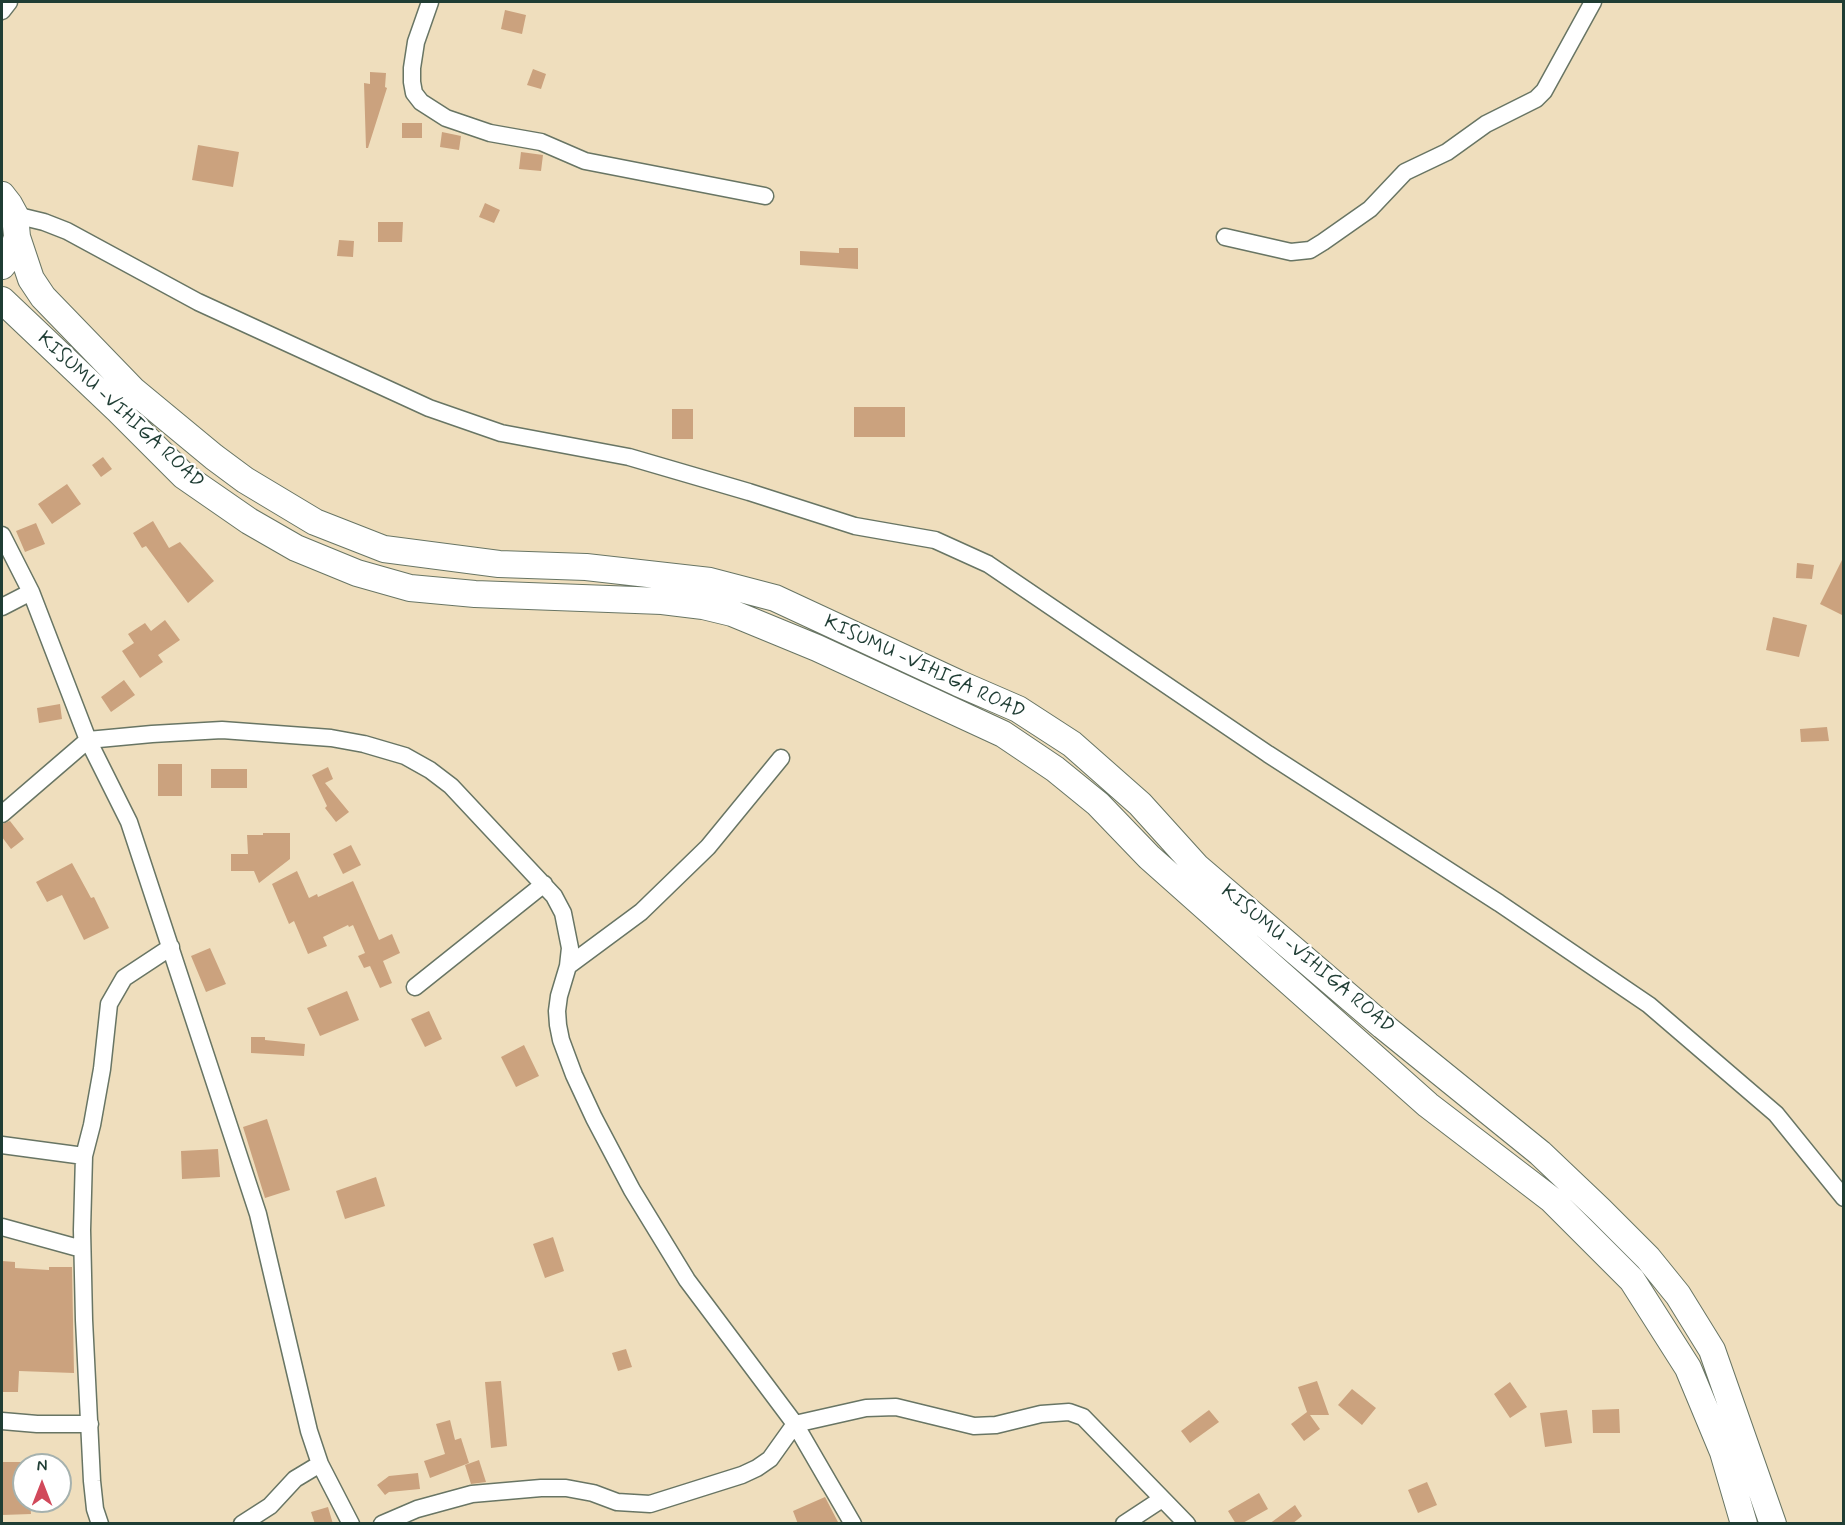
<!DOCTYPE html>
<style>
body{margin:0}
#map{position:relative;width:1845px;height:1525px;overflow:hidden;background:#efdebd;font-family:Mynerve,sans-serif}
canvas{display:block}
.frame{position:absolute;inset:0;border:3px solid #1f3d34;pointer-events:none}
.north{position:absolute;left:12px;top:1453px;width:60px;height:60px;box-sizing:border-box;background:#fff;border:2px solid #a5b1ae;border-radius:50%;rotate:0deg;font-size:16px;font-weight:700;line-height:24px;text-align:center;color:#1f3d34}
.north::after{content:'';display:block;margin:auto;width:21px;height:27px;background:#d1495b;clip-path:polygon(50% 0,100% 100%,50% 72%,0 100%)}
</style>
<div id="map">
<canvas width="1845" height="1525"></canvas>
<div class="frame"></div>
<div class="north">N</div>
</div>
<script>
const ctx = document.querySelector('canvas').getContext('2d');
ctx.lineJoin = 'round';
function fill(path, color) { ctx.fillStyle = color; ctx.fill(path, 'evenodd'); }
const shape = rows => new Path2D(rows.map(r => 'M' + r).join(''));
function trace(path, color, width, dash) { ctx.strokeStyle = color; ctx.lineWidth = width; ctx.lineCap = dash ? 'butt' : 'round'; ctx.setLineDash(dash || []); ctx.stroke(path); }
function write(font, color, halo, rows, align = 'center') {
  ctx.font = font + ' Mynerve,sans-serif'; ctx.lineWidth = 4.5; ctx.setLineDash([]); ctx.textBaseline = 'middle'; ctx.strokeStyle = halo; ctx.fillStyle = color; for (const [text, x, y, turn = 0] of rows) {
    ctx.save(); ctx.translate(x, y); ctx.rotate((+turn || 0) * Math.PI / 180); ctx.textAlign = isNaN(turn) ? turn : align; if (halo) ctx.strokeText(text, 0, 0); ctx.fillText(text, 0, 0); ctx.restore();
  }
}
fill(shape([
 [505,10,526,15,522,34,501,29],
 [533,69,546,74,541,89,527,85],
 [370,72,386,73,385,87,387,88,368,148,366,148,364,83,370,84],
 [402,123,422,123,422,138,402,138],
 [442,132,461,136,459,150,440,147],
 [198,145,239,152,233,187,192,180],
 [521,152,543,155,541,171,519,169],
 [485,203,500,210,494,223,479,217],
 [378,222,403,222,402,242,378,242],
 [339,240,354,241,353,257,337,256],
 [839,248,858,248,858,269,800,265,800,251,839,253],
 [854,407,905,407,905,437,854,437],
 [672,409,693,409,693,439,672,439],
 [103,457,112,469,101,477,92,465],
 [67,484,81,504,52,524,38,504],
 [153,521,169,548,180,542,214,581,188,603,146,546,142,548,133,533],
 [36,523,45,544,25,552,16,531],
 [1844,556,1844,616,1820,604],
 [1797,563,1814,565,1812,579,1796,578],
 [1773,617,1807,625,1799,657,1766,650],
 [165,620,180,640,158,655,163,662,140,678,122,651,134,643,128,634,145,623,151,631],
 [124,680,135,695,111,712,101,697],
 [60,704,62,719,39,723,37,708],
 [1827,727,1829,741,1801,742,1800,729],
 [158,764,182,764,182,796,158,796],
 [328,767,333,779,325,783,349,812,336,822,325,808,327,806,312,775],
 [211,769,247,769,247,788,211,788],
 [10,821,24,839,11,849,2,837,2,824],
 [263,833,290,833,290,859,259,883,254,871,231,871,231,854,248,854,247,835,263,835],
 [351,845,361,865,343,874,333,854],
 [72,863,91,898,94,897,109,928,84,940,62,895,47,902,36,882],
 [297,871,309,898,317,894,318,897,353,881,379,940,392,934,400,953,383,961,392,983,380,988,370,966,364,968,358,956,365,953,353,925,349,927,348,925,323,937,327,946,308,954,294,921,289,924,272,884],
 [210,948,226,984,206,992,191,956],
 [347,991,359,1020,320,1036,307,1008],
 [429,1011,442,1039,425,1047,411,1019],
 [251,1037,265,1037,265,1040,305,1044,304,1056,251,1053],
 [524,1045,539,1076,516,1087,501,1057],
 [267,1119,290,1190,265,1198,243,1127],
 [218,1149,220,1177,182,1179,181,1151],
 [376,1177,385,1206,345,1219,336,1191],
 [553,1237,564,1271,545,1278,533,1244],
 [2,1261,15,1262,15,1268,49,1270,49,1267,72,1267,74,1373,19,1371,18,1392,2,1392],
 [626,1349,632,1367,618,1371,612,1353],
 [501,1381,507,1446,491,1448,485,1382],
 [1317,1381,1329,1415,1310,1415,1320,1429,1304,1441,1291,1424,1307,1412,1298,1387],
 [1510,1382,1527,1407,1510,1418,1494,1394],
 [1352,1389,1376,1408,1362,1425,1338,1405],
 [1619,1409,1620,1433,1593,1433,1592,1410],
 [1209,1410,1219,1422,1190,1443,1181,1431],
 [1567,1410,1572,1443,1545,1447,1540,1413],
 [450,1420,455,1440,461,1438,469,1463,430,1478,424,1461,445,1454,436,1424],
 [479,1460,486,1482,471,1484,465,1465],
 [3,1462,22,1462,24,1501,30,1501,31,1514,2,1515],
 [418,1473,420,1489,389,1492,385,1495,377,1485,389,1476],
 [1427,1482,1437,1505,1418,1513,1408,1490],
 [1259,1493,1268,1509,1241,1524,1236,1524,1228,1511],
 [825,1497,839,1524,798,1524,793,1511],
 [1295,1505,1302,1516,1292,1524,1269,1524],
 [328,1507,333,1524,315,1524,311,1512]
]), '#cba27e');
const minor = shape([
 [430,2,416,42,412,68,412,82,414,93,421,102,446,118,490,133,541,142,585,161,765,196],
 [2,11,9,2],
 [15,215,44,222,67,231,198,302,429,408,501,433,629,457,749,492,855,526,935,540,988,564,1268,754,1499,903,1649,1005,1776,1114,1844,1198],
 [1225,237,1291,252,1310,250,1323,242,1370,209,1405,172,1447,152,1486,124,1536,99,1544,91,1593,2],
 [2,535,31,592,88,740,129,822,258,1214,309,1431,320,1464,351,1524],
 [2,607,31,592],
 [2,814,88,740,152,734,222,730,331,738,364,744,405,756,430,770,451,786,554,896,563,913,570,948,568,966,559,996,557,1011,558,1025,561,1040,574,1075,594,1118,632,1190,687,1280,795,1424,853,1524],
 [568,966,641,912,708,847,781,758],
 [415,987,544,884],
 [2,1145,84,1156],
 [2,1227,82,1249],
 [2,1421,37,1424,90,1424],
 [100,1524,95,1509,92,1481,84,1320,82,1230,84,1156,92,1125,102,1069,109,1004,124,978,171,947],
 [242,1524,270,1506,295,1479,320,1464],
 [382,1524,417,1509,472,1494,541,1488,566,1488,593,1493,617,1502,650,1504,742,1475,757,1468,770,1459,795,1424,866,1408,896,1407,974,1426,996,1425,1041,1414,1069,1412,1083,1417,1187,1524],
 [1124,1524,1162,1499]
]);
const highway = shape([
 [2,195,9,204,15,215,17,237,12,253,2,266],
 [17,237,31,279,43,297,133,390,214,457,245,480,315,522,384,549,499,564,586,567,710,581,775,598,958,683,1018,709,1072,744,1140,804,1197,867,1383,1026,1540,1153,1600,1210,1648,1258,1678,1295,1712,1350,1773,1524],
 [2,300,118,410,184,476,249,521,296,548,357,573,410,588,475,594,662,601,703,606,732,613,817,648,1003,734,1055,769,1098,804,1149,857,1428,1105,1552,1200,1632,1280,1688,1368,1723,1452,1744,1524]
]);
trace(minor, '#687564', 19);
trace(highway, '#687564', 28);
trace(minor, '#fff', 16);
trace(highway, '#fff', 26);
write('20px', '#1f3d34', '#fff', [
 ["KISUMU -VIHIGA ROAD",120,411,43],
 ["KISUMU -VIHIGA ROAD",924,668,25],
 ["KISUMU -VIHIGA ROAD",1307,960,40]
]);
</script>
